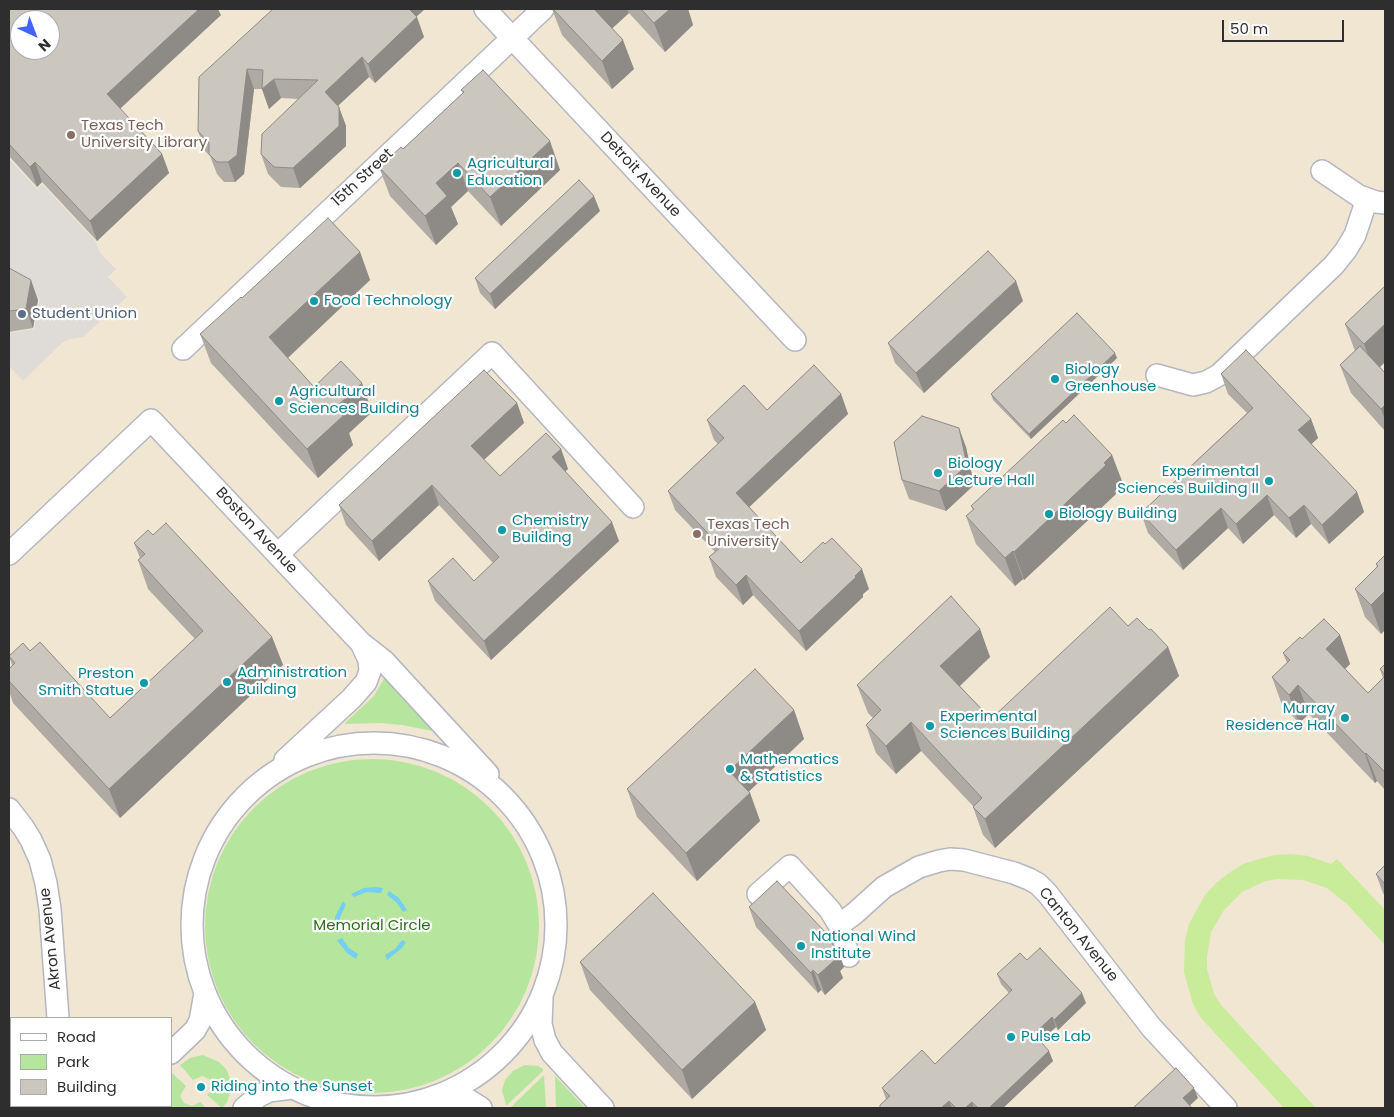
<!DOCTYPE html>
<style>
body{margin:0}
#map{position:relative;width:1394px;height:1117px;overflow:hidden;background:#efe9e1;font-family:Poppins,sans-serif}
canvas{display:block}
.frame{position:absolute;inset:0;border:10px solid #2e2e2e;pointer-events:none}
.legend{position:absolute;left:10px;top:1017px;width:162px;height:90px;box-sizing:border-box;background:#fff;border:1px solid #ababab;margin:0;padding:6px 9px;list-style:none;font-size:15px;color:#2e2e2e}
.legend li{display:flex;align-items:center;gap:10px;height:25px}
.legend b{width:25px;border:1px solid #ababab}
.north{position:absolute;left:10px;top:10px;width:50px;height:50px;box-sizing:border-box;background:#fff;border:1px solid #ababab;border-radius:50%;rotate:137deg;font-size:14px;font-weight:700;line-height:20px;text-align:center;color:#2e2e2e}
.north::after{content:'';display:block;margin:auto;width:18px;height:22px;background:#4264fb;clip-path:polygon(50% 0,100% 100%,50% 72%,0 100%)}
.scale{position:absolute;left:1222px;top:20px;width:122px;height:22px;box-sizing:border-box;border:2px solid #2e2e2e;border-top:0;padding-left:6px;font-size:15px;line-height:18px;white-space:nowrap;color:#2e2e2e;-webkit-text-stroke:4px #fff;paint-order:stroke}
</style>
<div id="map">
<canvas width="1394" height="1117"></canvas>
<div class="frame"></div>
<ul class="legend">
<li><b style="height:6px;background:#fff"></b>Road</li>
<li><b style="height:14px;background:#b6e59e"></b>Park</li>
<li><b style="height:14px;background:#cbc7bf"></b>Building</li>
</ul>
<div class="north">N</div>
<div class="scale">50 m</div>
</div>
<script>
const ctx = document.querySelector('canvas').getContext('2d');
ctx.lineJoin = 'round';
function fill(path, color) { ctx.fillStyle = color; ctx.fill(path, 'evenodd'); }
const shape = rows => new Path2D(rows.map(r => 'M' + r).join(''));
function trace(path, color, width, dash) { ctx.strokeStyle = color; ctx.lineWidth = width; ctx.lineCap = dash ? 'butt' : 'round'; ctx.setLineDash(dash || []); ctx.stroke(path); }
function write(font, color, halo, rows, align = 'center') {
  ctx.font = font + ' Poppins,sans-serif'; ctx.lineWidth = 4.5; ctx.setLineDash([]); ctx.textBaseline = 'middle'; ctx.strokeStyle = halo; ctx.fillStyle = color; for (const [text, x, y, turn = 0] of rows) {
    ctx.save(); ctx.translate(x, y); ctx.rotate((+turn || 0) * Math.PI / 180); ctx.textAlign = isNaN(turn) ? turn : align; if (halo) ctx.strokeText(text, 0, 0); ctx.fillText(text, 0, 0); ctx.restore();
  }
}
fill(shape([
 [9,9,1385,9,1385,1108,9,1108],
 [20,20,50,20,50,50,20,50],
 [11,1018,171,1018,171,1106,11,1106]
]), '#f0e6d1');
fill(shape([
 [385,677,434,730,433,731,402,725,380,723,345,724,345,723,374,696],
 '205 926a167 167 0 1 1 334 0a167 167 0 1 1-334 0Z',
 [203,1055,219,1062,226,1069,230,1078,230,1093,227,1102,222,1108,207,1095,212,1090,212,1086,209,1079,202,1076,193,1080,180,1065,190,1058],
 [525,1065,538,1066,543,1069,543,1071,507,1105,506,1105,502,1090,505,1080,513,1071],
 [172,1073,186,1086,180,1096,184,1103,192,1106,200,1102,206,1108,165,1108,164,1106,171,1106],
 [544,1075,546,1108,510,1108],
 [555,1076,585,1108,556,1108]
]), '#b6e59e');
fill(shape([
 [1291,854,1308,856,1331,864,1337,859,1385,910,1385,945,1347,904,1327,888,1303,880,1278,879,1265,881,1242,892,1224,910,1211,932,1207,957,1207,969,1214,994,1221,1005,1316,1108,1284,1108,1201,1018,1193,1004,1184,972,1185,940,1189,924,1205,895,1216,883,1229,873,1243,864,1259,859,1275,855]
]), '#c9ec9a');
fill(shape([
 [9,159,37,189,42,184,96,242,100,253,116,269,108,277,127,297,83,337,70,339,63,342,23,381,9,366,9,333,34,329,40,299,13,283,9,279]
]), '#dfdcd8');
fill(shape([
 [374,887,383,888,381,893,367,892,354,897,351,894,364,888],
 [389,891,399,898,407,910,403,912,397,903,387,895],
 [343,901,346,905,340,917,340,932,335,933,335,917],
 [342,938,349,948,358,954,356,959,347,953,339,943,337,940],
 [402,940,406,942,402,948,387,960,385,955,395,949]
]), '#75cff0');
const minor = shape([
 [485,9,795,340],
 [1322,171,1359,196,1376,202,1385,203],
 [183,349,543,9],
 [1157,375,1193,385,1206,382,1219,375,1334,265,1346,250,1355,235,1367,199],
 [9,554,151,420,361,643,384,661,488,774],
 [278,554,492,353,633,507],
 '192 925a182 182 0 1 1 364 0a182 182 0 1 1-364 0Z',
 [285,760,352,698,366,682,370,671,369,660,361,643],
 [9,809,23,827,31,840,40,860,46,883,50,909,58,1018],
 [758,894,790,866,830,910,839,925,849,956],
 [839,925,854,914,884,887,919,867,939,861,950,859,964,860,1014,873,1029,879,1038,884,1047,893,1151,1027,1226,1108],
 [542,998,541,1024,545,1040,552,1053,603,1108],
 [171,1053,195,1030,200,1021,205,993],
 [438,1097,465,1098,481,1108],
 [81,1106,83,1108],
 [112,1108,115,1106],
 [244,1108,259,1096,269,1091,292,1088]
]);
trace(minor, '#b4b7c1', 24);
trace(minor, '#fff', 21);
fill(shape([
 [9,9,221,15,120,109,162,154,169,173,97,241,42,182,37,187,9,156],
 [273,9,425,9,416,17,424,37,375,83,369,77,338,106,346,126,346,146,300,188,281,187,268,174,261,154,298,99,281,98,269,109,262,89,254,89,244,174,235,182,224,182,217,174,210,156,205,151,198,131],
 [552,9,688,9,693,25,665,52,629,13,612,28,634,69,612,89,562,35],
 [461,90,560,170,501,226,468,191,451,207,458,224,436,245,390,196,379,167,403,149,463,93],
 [600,211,495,309,480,293,475,278],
 [360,252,370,280,288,358,314,387,372,412,349,433,353,445,318,478,211,363,200,334,242,298],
 [9,268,38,300,33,328,9,332],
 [1023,301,924,393,895,363,888,343],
 [1345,324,1385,362,1380,367,1385,373,1385,431,1351,393,1340,365,1355,351],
 [1117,358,1031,439,993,400,991,394],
 [1221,374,1311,419,1318,438,1311,444,1357,492,1364,512,1329,544,1311,524,1296,538,1274,515,1243,544,1228,528,1183,570,1148,533,1141,513,1247,413,1228,394],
 [841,394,848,414,749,507,801,563,869,589,863,594,863,597,806,651,753,595,743,605,716,577,709,557,715,552,675,510,668,491,718,444,714,440,707,420,767,410],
 [517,403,524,423,484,460,500,476,561,449,568,469,565,471,619,541,491,660,435,601,428,581,474,581,493,563,439,505,379,561,346,525,339,505],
 [1066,423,1112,455,1123,484,1115,491,1116,494,1024,580,1023,579,1015,586,976,544,966,516,973,510,971,506],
 [966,447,974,485,946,511,909,499,902,480],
 [153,535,272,637,283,665,120,818,13,703,9,691,9,681,12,665,9,656,30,651,110,718,195,639,148,589,138,560,140,558,134,543],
 [1385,555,1385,630,1381,634,1365,617,1355,589,1377,567,1376,564],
 [1128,626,1149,630,1168,647,1179,676,995,848,983,835,973,807,973,806,921,751,896,774,876,753,866,725,873,718,868,713,857,685,980,629,990,657,960,686,991,719],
 [1340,635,1350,664,1345,669,1368,693,1383,678,1380,669,1385,664,1385,790,1377,781,1375,783,1309,714,1299,723,1282,705,1272,677,1287,663,1283,653,1302,639],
 [794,710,804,739,749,791,750,793,760,821,697,881,637,817,627,789],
 [1385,865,1385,896,1383,893,1376,874],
 [749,907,844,967,840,971,843,978,825,995,821,990,818,993,756,927],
 [1027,960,1086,1003,1058,1030,1056,1027,1040,1041,1053,1061,1003,1108,880,1108,886,1099,882,1088,935,1064,1009,993,1001,984,997,974],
 [580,962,755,1002,766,1030,692,1099,590,990]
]), '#afaba4');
fill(shape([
 [199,9,218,9,221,15,114,114,107,94],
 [405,9,425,9,410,22],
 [594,9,627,9,629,13,604,36],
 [670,9,688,9,693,25,665,52,654,23],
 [417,17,424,37,375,83,368,64],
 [623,40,634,69,612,89,602,61],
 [362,57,369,77,332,111,325,92],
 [247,69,254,89,244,174,235,182,228,162],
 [274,79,281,98,269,109,262,89],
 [339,107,346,126,346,146,300,188,293,168],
 [550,141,560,170,501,226,490,197],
 [162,154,169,173,97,241,90,221],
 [35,162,42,182,37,187,30,167],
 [458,163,468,191,451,207,458,224,436,245,425,216,436,183],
 [594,196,600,211,495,309,490,294],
 [360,252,370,280,279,366,269,337],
 [31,280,38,300,33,328,26,309],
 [1016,281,1023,301,924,393,916,373],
 [1385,324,1385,362,1374,373,1364,344],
 [1115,353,1117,358,1031,439,1029,434],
 [362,383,372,412,349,433,353,445,318,478,307,449,335,408],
 [841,394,848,414,743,513,736,493],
 [517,403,524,423,478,465,471,446],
 [1385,405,1385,420,1381,409],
 [1311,419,1318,438,1305,450,1298,430],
 [959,428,966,447,974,485,946,511,939,491],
 [561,449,568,469,559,477,552,457],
 [1112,455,1123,484,1115,491,1116,494,1024,580,1014,552],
 [432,485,439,505,379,561,372,541],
 [1357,492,1364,512,1329,544,1322,525],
 [1267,495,1274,515,1243,544,1236,524],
 [1304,505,1311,524,1296,538,1289,518],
 [1221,508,1228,528,1183,570,1176,550],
 [612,522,619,541,491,660,484,641],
 [1013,551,1023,579,1015,586,1005,558],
 [862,569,869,589,863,594,863,597,806,651,799,631],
 [746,575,753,595,743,605,736,585],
 [1384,592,1385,596,1385,630,1381,634,1371,605],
 [980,629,990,657,951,694,940,666],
 [1340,635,1350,664,1336,677,1326,649],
 [272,637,283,665,120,818,109,789],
 [1168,647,1179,676,995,848,985,819],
 [1298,685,1309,714,1299,723,1289,695],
 [794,710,804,739,740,800,729,771],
 [911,722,921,751,896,774,886,746],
 [1366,753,1377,781,1375,783,1365,754],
 [750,793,760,821,697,881,686,853],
 [837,948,844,967,840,971,843,978,825,995,818,975,831,954],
 [813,970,821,990,818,993,811,973],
 [1082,993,1086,1003,1058,1030,1054,1020],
 [755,1002,766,1030,692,1099,682,1070],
 [1052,1017,1056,1027,1037,1044,1034,1034],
 [1049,1051,1053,1061,1003,1108,989,1108],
 [1194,1088,1198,1098,1187,1108,1183,1098],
 [949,1101,952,1108,941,1108],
 [972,1102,974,1108,965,1108]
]), '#8e8b86');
const building = shape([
 [9,9,199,9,107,94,162,154,90,221,35,162,30,167,9,144,9,9],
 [20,20,50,20,50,50,20,50,20,20],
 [273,9,409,9,417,17,368,64,362,57,325,92,339,107,339,126,293,168,274,167,261,154,262,134,318,80,274,79,262,89,263,70,247,69,237,155,228,162,217,162,209,154,209,143,198,131,199,77,273,9],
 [553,9,594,9,623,40,602,61,553,9],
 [641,9,670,9,654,23,641,9],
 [483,70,550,141,490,197,458,163,436,183,447,196,425,216,379,167,401,147,403,149,464,92,461,90,483,70],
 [579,180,594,196,490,294,475,278,579,180],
 [328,218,360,252,269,337,314,387,341,361,362,383,335,408,343,416,307,449,200,334,241,297,242,298,328,218],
 [988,251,1016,281,916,373,888,343,988,251],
 [9,268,31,280,26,309,9,311,9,268],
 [1385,286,1385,324,1364,344,1345,324,1385,286],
 [1077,313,1115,353,1029,434,991,394,1077,313],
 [1360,346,1385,373,1385,405,1381,409,1340,365,1360,346],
 [1246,350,1311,419,1298,430,1357,492,1322,525,1304,505,1289,518,1267,495,1236,524,1221,508,1176,550,1141,513,1253,408,1221,374,1246,350],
 [814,365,841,394,736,493,801,563,823,542,825,544,832,538,862,569,855,576,856,577,799,631,746,575,736,585,709,557,721,547,668,491,724,438,707,420,744,385,767,410,814,365],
 [484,370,517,403,471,446,500,476,546,433,561,449,552,457,612,522,484,641,428,581,453,558,474,581,499,557,432,485,372,541,339,505,484,370],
 [1074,415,1112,455,1104,463,1106,465,1014,552,1013,551,1005,558,966,516,974,509,971,506,1063,420,1066,423,1074,415],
 [922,416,959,428,967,465,939,491,902,480,894,442,922,416],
 [166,523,272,637,109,789,9,681,9,669,15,663,9,656,23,643,30,651,40,642,110,718,203,631,138,560,145,554,134,543,148,530,153,535,166,523],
 [1385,555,1385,594,1384,592,1371,605,1355,589,1378,566,1376,564,1385,555],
 [951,596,980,629,940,666,991,719,1110,607,1128,626,1137,618,1149,630,1151,629,1168,647,985,819,973,807,982,798,911,722,886,746,866,725,881,710,857,685,951,596],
 [1324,619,1340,635,1326,649,1368,693,1385,676,1385,772,1366,753,1365,754,1298,685,1289,695,1272,677,1290,660,1283,653,1300,637,1302,639,1324,619],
 [1385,664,1385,675,1380,669,1385,664],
 [755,669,794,710,729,771,750,793,686,853,627,789,755,669],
 [1385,865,1385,884,1376,874,1385,865],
 [777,881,828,935,833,945,837,948,831,954,836,959,818,975,813,970,811,973,749,907,777,881],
 [653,893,755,1002,682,1070,580,962,653,893],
 [1040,948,1082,993,1054,1020,1052,1017,1034,1034,1049,1051,989,1108,978,1108,972,1102,965,1108,956,1108,949,1101,941,1108,880,1108,880,1105,890,1096,882,1088,922,1050,935,1064,1012,990,997,974,1020,953,1027,960,1040,948],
 [1176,1068,1194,1088,1183,1098,1192,1108,1133,1108,1176,1068]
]);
fill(building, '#cbc7bf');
trace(building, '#8e8b86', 1);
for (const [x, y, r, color] of [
 [71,135,5,"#8d6e63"],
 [457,173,5,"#0f9aa8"],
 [314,301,5,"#0f9aa8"],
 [22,314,5,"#5c6f8a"],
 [1055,379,5,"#0f9aa8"],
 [279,401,5,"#0f9aa8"],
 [938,473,5,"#0f9aa8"],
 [1269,481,5,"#0f9aa8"],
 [1049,514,5,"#0f9aa8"],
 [502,530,5,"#0f9aa8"],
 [697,534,5,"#8d6e63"],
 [227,682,5,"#0f9aa8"],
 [144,683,5,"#0f9aa8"],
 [1345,718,5,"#0f9aa8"],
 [930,726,5,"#0f9aa8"],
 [730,769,5,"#0f9aa8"],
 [801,946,5,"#0f9aa8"],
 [1011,1037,5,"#0f9aa8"],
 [201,1087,5,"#0f9aa8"]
]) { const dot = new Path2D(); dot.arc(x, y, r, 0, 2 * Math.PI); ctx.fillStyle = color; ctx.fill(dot); trace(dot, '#fff', 2); }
write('15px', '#785e54', '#fff', [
 ["Texas Tech",81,126],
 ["University Library",81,143],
 ["Texas Tech",707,525],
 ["University",707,542]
], 'left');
write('15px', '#0d838f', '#fff', [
 ["Agricultural",467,164],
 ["Education",467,181],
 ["Food Technology",324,301],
 ["Biology",1065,370],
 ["Greenhouse",1065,387],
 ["Agricultural",289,392],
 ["Sciences Building",289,409],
 ["Biology",948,464],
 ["Lecture Hall",948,481],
 ["Experimental",1259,472,"right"],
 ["Sciences Building II",1259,489,"right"],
 ["Biology Building",1059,514],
 ["Chemistry",512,521],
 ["Building",512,538],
 ["Administration",237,673],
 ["Building",237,690],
 ["Preston",134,674,"right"],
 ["Smith Statue",134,691,"right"],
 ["Murray",1335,709,"right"],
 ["Residence Hall",1335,726,"right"],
 ["Experimental",940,717],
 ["Sciences Building",940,734],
 ["Mathematics",740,760],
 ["& Statistics",740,777],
 ["National Wind",811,937],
 ["Institute",811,954],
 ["Pulse Lab",1021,1037],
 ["Riding into the Sunset",211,1087]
], 'left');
write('15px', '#2e2e2e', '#fff', [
 ["Detroit Avenue",640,175,47],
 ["15th Street",363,178,-43],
 ["Boston Avenue",256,531,47],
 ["Canton Avenue",1078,935,51],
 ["Akron Avenue",51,939,-96]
]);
write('15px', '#4e5e75', '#fff', [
 ["Student Union",32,314]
], 'left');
write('15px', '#2c6e1b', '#fff', [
 ["Memorial Circle",372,926]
]);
</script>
